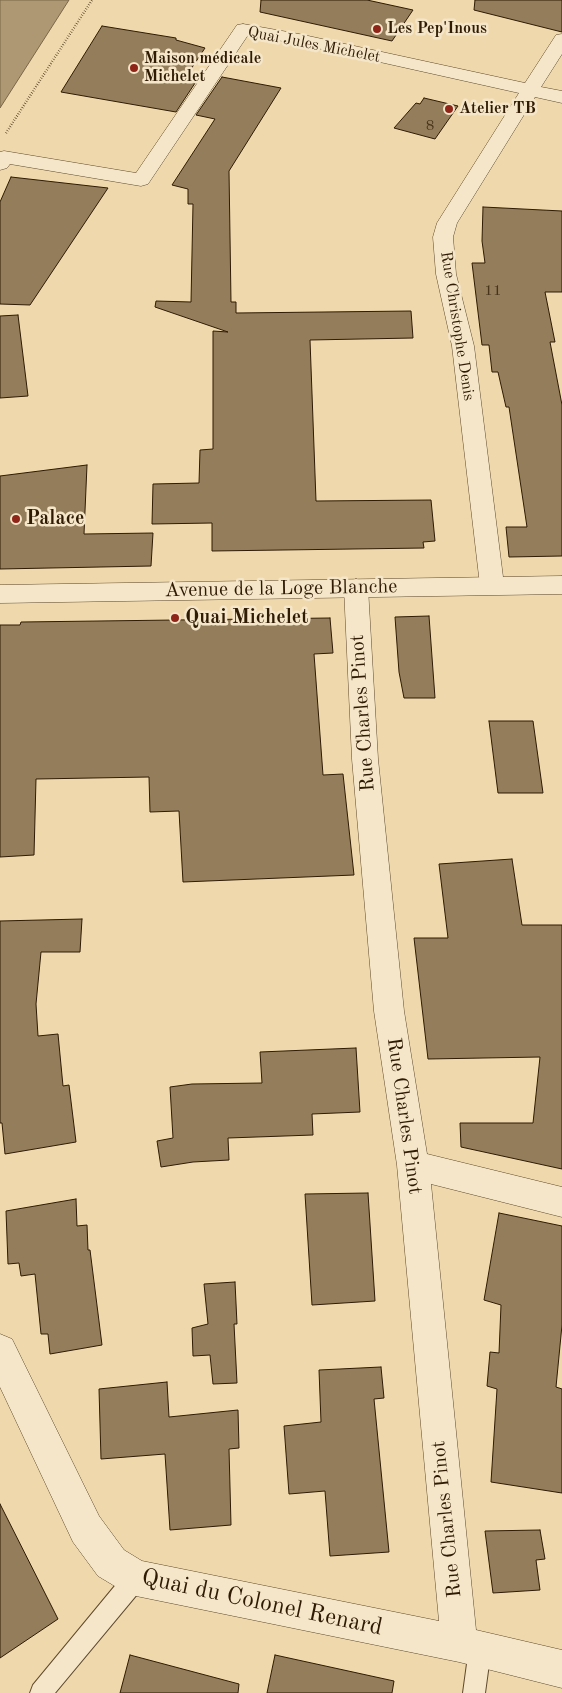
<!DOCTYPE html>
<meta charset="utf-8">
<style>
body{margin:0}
canvas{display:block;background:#efd8ac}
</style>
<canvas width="562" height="1693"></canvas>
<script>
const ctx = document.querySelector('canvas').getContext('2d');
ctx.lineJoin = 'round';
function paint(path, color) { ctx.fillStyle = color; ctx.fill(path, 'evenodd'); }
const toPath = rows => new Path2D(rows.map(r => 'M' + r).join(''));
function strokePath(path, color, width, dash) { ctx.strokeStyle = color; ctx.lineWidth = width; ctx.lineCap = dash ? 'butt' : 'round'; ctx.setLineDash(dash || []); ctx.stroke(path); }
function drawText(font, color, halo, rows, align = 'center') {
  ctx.font = font + ' "Old Standard TT",serif'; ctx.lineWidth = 5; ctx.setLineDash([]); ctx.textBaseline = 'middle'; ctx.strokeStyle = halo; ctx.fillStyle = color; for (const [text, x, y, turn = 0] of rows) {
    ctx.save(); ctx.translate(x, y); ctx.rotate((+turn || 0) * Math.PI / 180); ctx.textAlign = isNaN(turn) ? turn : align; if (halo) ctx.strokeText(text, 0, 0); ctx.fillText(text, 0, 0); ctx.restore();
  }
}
const water = toPath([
 [0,0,69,0,0,108,0,0]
]);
const building = toPath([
 [261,0,367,0,413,10,392,41,260,12,261,0],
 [475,0,562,0,562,32,474,10,475,0],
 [102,26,176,38,176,40,205,48,189,72,201,74,176,112,61,92,102,26],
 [222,77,281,88,229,171,231,302,236,302,236,313,411,311,413,338,310,340,316,501,431,500,435,541,423,542,424,548,212,551,212,523,152,524,153,484,199,483,200,450,213,449,213,331,228,332,155,307,156,301,191,302,193,204,188,204,188,189,172,185,215,119,196,115,222,77],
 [424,98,458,106,435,139,394,128,416,103,420,104,424,98],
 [11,177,108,188,30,305,0,304,0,202,11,177],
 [483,207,562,211,562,292,545,292,555,342,550,342,562,405,562,556,509,557,506,527,527,527,509,407,506,407,498,372,492,372,489,345,482,345,472,263,485,263,482,241,483,207],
 [18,315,28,396,0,398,0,316,18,315],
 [87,465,84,534,153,533,151,566,0,569,0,476,87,465],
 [429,616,435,698,404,698,399,672,395,617,429,616],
 [330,618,333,653,314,654,323,775,343,774,354,875,183,882,179,811,150,812,149,777,36,779,34,855,0,857,0,625,20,625,21,622,330,618],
 [489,721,533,721,543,793,498,793,489,721],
 [512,859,522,925,562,925,562,1169,461,1147,460,1123,533,1123,540,1057,428,1059,414,938,448,938,439,864,512,859],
 [82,919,80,952,41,952,36,1004,38,1036,58,1034,63,1086,69,1085,76,1142,5,1154,2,1123,0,1123,0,921,82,919],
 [356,1048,360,1112,312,1114,313,1135,228,1138,229,1160,193,1162,161,1167,157,1141,173,1138,170,1087,192,1084,262,1083,260,1052,356,1048],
 [368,1193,375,1301,312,1305,305,1194,368,1193],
 [76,1199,77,1226,87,1225,88,1250,90,1250,102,1345,50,1354,48,1334,41,1334,35,1274,21,1276,19,1263,8,1264,6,1211,76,1199],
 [499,1213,562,1226,562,1325,556,1387,562,1389,562,1493,491,1482,497,1389,487,1386,490,1352,499,1353,501,1305,484,1300,499,1213],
 [235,1282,237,1324,234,1324,237,1383,213,1384,210,1355,193,1356,192,1328,208,1324,204,1284,235,1282],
 [381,1367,384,1398,374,1399,389,1552,330,1556,325,1491,289,1494,284,1426,321,1422,319,1370,381,1367],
 [167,1382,169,1417,238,1410,239,1448,229,1449,231,1525,170,1530,165,1454,101,1459,99,1389,167,1382],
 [0,1504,58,1619,0,1658,0,1504],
 [540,1530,545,1559,536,1560,540,1590,493,1593,485,1531,540,1530],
 [130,1655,239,1684,238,1693,120,1693,130,1655],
 [275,1655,394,1681,392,1693,267,1693,275,1655]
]);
const path = toPath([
 [6,133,92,0]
]);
const service = toPath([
 [136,1567,144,1570,147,1578,144,1586,55,1693,30,1693,33,1685,128,1570,136,1567],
 [480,1638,488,1641,491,1649,485,1693,463,1693,469,1649,472,1641,480,1638]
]);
const minor = toPath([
 [243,24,299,34,525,83,556,35,562,34,562,54,541,87,562,91,562,103,535,97,457,223,453,237,456,274,474,346,504,585,501,591,492,594,483,591,480,585,452,346,436,274,433,237,437,223,519,93,299,44,248,35,148,184,141,186,10,164,7,168,0,170,0,152,4,151,136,173,237,25,243,24],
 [356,579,365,582,368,588,378,759,404,1011,427,1154,562,1187,562,1217,431,1184,476,1630,562,1650,562,1688,459,1662,136,1596,123,1591,98,1576,73,1542,0,1387,0,1334,12,1339,99,1516,124,1550,142,1561,439,1621,397,1165,374,1011,352,759,344,588,347,582,356,579]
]);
const tertiary = toPath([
 [562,576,562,594,0,603,0,585,562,576]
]);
const markers = [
 [377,29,5,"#8f2418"],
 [134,68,5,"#8f2418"],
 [449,109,5,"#8f2418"],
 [16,519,5,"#8f2418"],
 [175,618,5,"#8f2418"]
];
const farNumbernames = [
 ["8",430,126],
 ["11",493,291]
];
const farPoinames = [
 ["Les Pep'Inous",387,29],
 ["Maison médicale",144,59],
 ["Michelet",144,77],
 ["Atelier TB",459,109]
];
const farStreetnames = [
 ["Quai Jules Michelet",314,45,11],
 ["Rue Christophe Denis",457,326,81]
];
const poiNames = [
 ["Palace",26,519],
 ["Quai Michelet",185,618]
];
const streetNames = [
 ["Avenue de la Loge Blanche",281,589,-1],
 ["Rue Charles Pinot",363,713,-94],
 ["Rue Charles Pinot",404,1116,82],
 ["Rue Charles Pinot",447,1519,-96]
];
const nearStreetnames = [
 ["Quai du Colonel Renard",262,1603,12]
];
paint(water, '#ae9873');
strokePath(water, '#7b6647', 1);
paint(building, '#937d5b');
strokePath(building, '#2f1b04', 1);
strokePath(service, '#5f4a2e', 2);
strokePath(minor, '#5f4a2e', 1);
strokePath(tertiary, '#5f4a2e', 1);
strokePath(path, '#2f1b04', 2.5, [0.5, 2]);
paint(service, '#f5e6c9');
paint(minor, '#f5e6c9');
paint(tertiary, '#f5e6c9');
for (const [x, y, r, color] of markers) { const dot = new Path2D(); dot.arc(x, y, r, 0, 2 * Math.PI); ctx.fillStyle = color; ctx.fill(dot); strokePath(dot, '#f5e6c9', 2); }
drawText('15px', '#48341a', null, farNumbernames);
drawText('bold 16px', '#2f1b04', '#f5e6c9', farPoinames, 'left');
drawText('16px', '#2f1b04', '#f5e6c9', farStreetnames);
drawText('bold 20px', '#2f1b04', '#f5e6c9', poiNames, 'left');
drawText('20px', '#2f1b04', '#f5e6c9', streetNames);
drawText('24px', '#2f1b04', '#f5e6c9', nearStreetnames);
</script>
